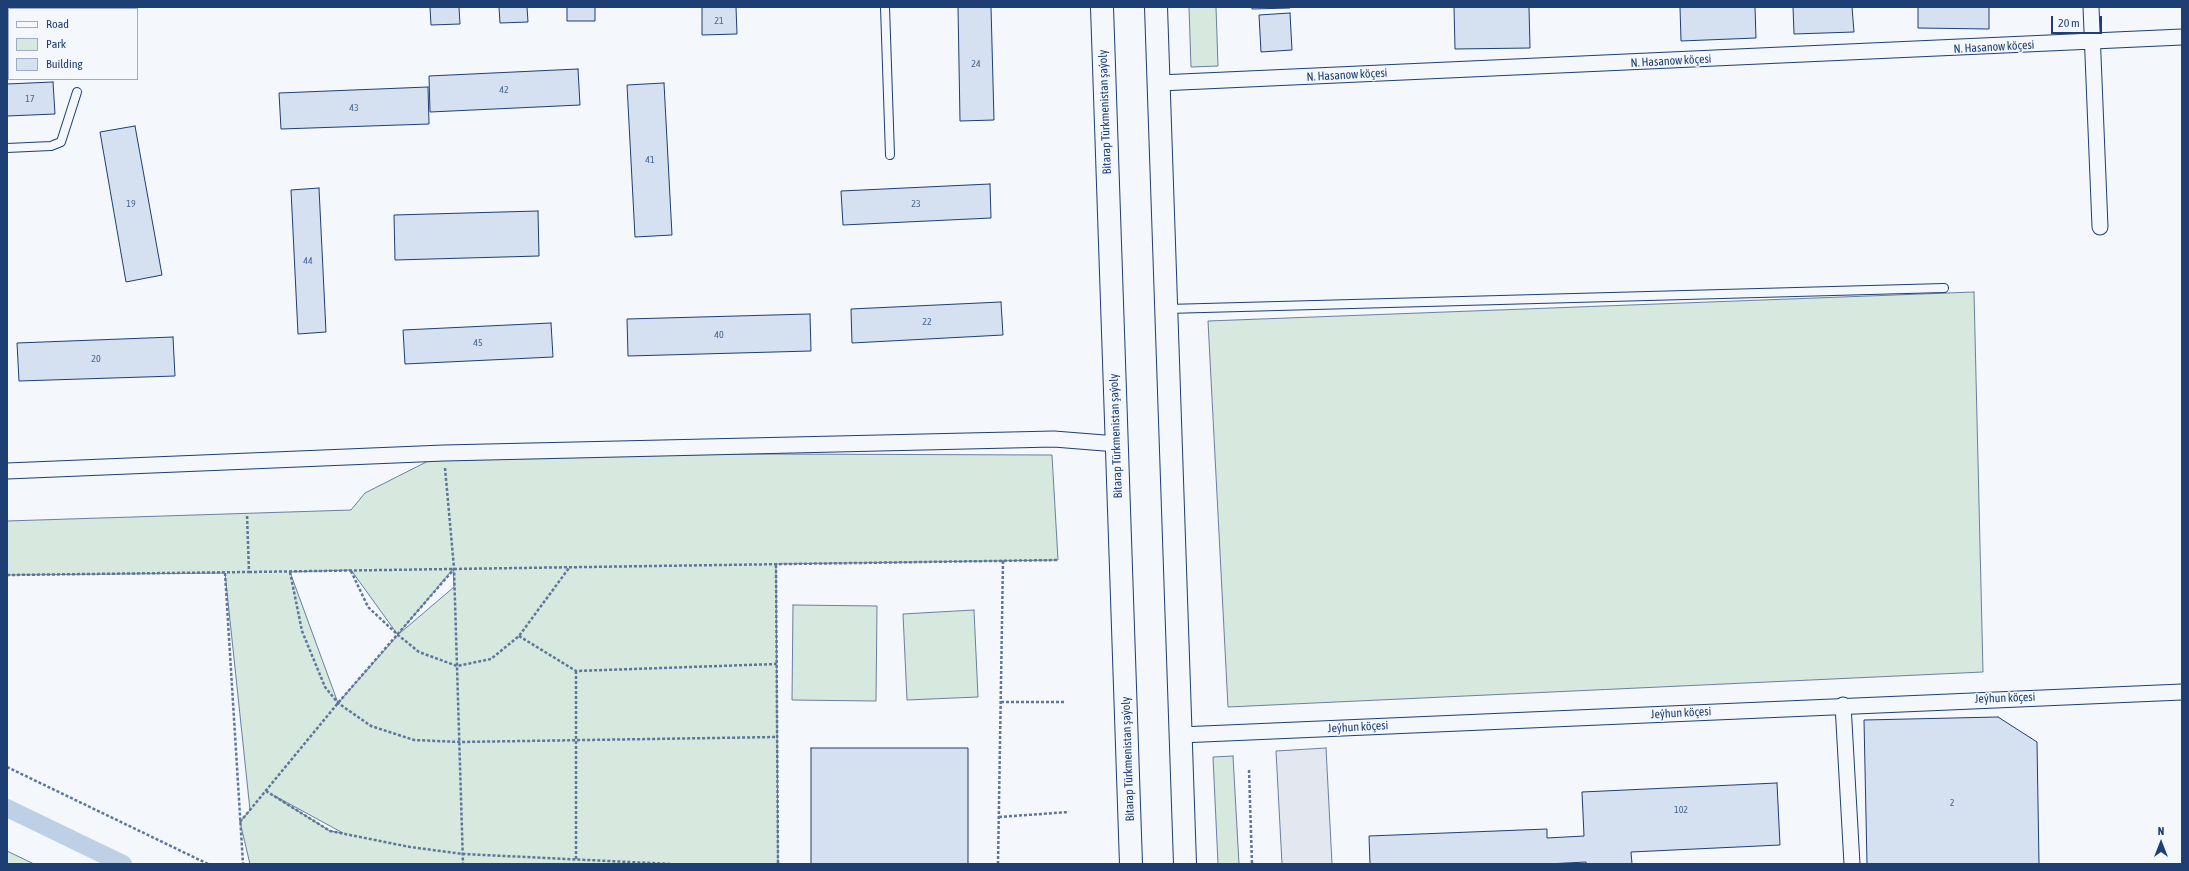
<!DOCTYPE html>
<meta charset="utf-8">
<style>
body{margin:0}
#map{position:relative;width:2189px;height:871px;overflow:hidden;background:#f4f7fb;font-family:"Asap Condensed",sans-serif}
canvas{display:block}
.frame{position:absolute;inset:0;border:8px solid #1d3f73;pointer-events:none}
.legend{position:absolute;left:8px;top:8px;width:130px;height:72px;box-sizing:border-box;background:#f4f7fb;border:1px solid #9eadc5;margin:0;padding:5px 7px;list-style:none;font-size:12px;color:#1d3f73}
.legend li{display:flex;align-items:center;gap:8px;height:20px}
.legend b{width:20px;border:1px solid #9eadc5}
.north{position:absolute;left:2141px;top:823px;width:40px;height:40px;-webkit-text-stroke:3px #f4f7fb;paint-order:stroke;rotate:0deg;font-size:11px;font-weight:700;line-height:16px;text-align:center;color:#1d3f73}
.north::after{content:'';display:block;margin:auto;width:14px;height:18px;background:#1d3f73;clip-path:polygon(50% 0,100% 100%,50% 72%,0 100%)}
.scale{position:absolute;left:2051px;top:16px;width:51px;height:18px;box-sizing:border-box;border:2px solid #1d3f73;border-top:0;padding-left:5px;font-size:12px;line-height:14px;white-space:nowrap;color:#1d3f73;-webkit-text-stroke:3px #f4f7fb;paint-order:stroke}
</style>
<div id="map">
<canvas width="2189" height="871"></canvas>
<div class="frame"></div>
<ul class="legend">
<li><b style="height:5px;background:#f4f7fb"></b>Road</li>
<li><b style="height:11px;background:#d7e8df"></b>Park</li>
<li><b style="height:11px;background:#d5e0f0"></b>Building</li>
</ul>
<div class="north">N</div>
<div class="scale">20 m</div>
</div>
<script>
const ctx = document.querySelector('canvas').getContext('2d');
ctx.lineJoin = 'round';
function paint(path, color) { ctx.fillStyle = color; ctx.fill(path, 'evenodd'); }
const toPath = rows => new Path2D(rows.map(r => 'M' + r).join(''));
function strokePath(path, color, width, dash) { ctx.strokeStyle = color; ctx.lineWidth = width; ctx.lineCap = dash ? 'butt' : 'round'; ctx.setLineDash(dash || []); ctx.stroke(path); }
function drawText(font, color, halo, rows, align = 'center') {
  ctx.font = font + ' "Asap Condensed",sans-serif'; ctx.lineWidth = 3; ctx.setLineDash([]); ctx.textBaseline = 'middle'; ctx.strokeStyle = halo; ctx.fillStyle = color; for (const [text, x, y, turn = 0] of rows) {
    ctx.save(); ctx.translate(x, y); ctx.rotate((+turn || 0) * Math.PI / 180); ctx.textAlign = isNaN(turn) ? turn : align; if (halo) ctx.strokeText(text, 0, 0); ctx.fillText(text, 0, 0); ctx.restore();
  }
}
const green = toPath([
 [1189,7,1216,7,1218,66,1191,67,1189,7],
 [1974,292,1983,672,1228,707,1208,321,1974,292],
 [444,453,1052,455,1058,560,776,564,778,864,250,864,240,822,250,810,225,573,7,575,7,521,351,510,365,493,444,453],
 [453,569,454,587,400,633,400,632,453,569],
 [351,570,398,635,338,703,290,572,351,570],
 [274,796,275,796,343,833,330,831,274,796],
 [793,605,877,606,876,701,792,700,793,605],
 [974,610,978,697,907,700,903,614,974,610],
 [1233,756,1239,864,1218,864,1213,757,1233,756],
 [7,851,34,864,7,864,7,851]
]);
const parking = toPath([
 [1326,748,1332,864,1282,864,1276,751,1326,748]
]);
const canal = toPath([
 [7,808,123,864]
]);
const building = toPath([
 [430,7,459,7,460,24,431,25,430,7],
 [499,7,527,7,528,22,500,23,499,7],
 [567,7,595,7,595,21,567,21,567,7],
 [702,7,736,7,737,34,702,35,702,7],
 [958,7,991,7,994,120,960,121,958,7],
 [1252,7,1290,7,1290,8,1252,9,1252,7],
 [1454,7,1529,7,1530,48,1455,49,1454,7],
 [1680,7,1755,7,1756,38,1681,41,1680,7],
 [1793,7,1852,7,1854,32,1794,34,1793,7],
 [1918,7,1989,7,1989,29,1918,28,1918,7],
 [1290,13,1292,50,1261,52,1259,15,1290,13],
 [578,69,580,105,430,112,429,76,578,69],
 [53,82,55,114,7,116,7,84,53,82],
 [664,83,672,235,635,237,627,85,664,83],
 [428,87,429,124,281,129,279,93,428,87],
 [135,126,162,275,126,282,100,132,135,126],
 [990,184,991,218,843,225,841,191,990,184],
 [319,188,326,332,298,334,291,190,319,188],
 [538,211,539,256,395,260,394,215,538,211],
 [1001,302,1003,335,852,343,851,309,1001,302],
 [810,314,811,351,628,356,627,319,810,314],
 [551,323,553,357,405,364,403,330,551,323],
 [173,337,175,376,19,381,17,343,173,337],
 [1998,717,2037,742,2039,864,1867,864,1864,720,1998,717],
 [811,748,968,748,968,864,811,864,811,748],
 [1777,783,1780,845,1631,852,1632,864,1586,864,1586,862,1547,864,1370,864,1369,836,1547,829,1547,838,1584,836,1582,792,1777,783]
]);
const path = toPath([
 [445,468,454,568,463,864],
 [776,565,778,864],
 [351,571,368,607,398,635,419,652,457,666,491,659,519,636,569,568],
 [249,572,1058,560],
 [290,572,302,631,325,687,338,703,371,726,414,740,460,742,777,737],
 [225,573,243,864],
 [7,575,249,572,247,514],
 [519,636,576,671,776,664],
 [1001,702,1064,702],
 [7,767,208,864],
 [1249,770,1252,864],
 [266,791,330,831,410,847,463,854,671,864],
 [999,817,1069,812],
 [240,822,338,703,454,569],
 [576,859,576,671],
 [998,864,1003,561]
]);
const lane = toPath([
 [39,7,40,9],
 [885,7,890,155],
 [7,148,51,146,61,142,77,92],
 [1167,309,1944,288]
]);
const street = toPath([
 [2091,7,2100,227],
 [1159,83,2182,37],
 [7,471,444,453,1054,439,1117,444],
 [1843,705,1852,864],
 [1180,735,2182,692]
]);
const secondary = toPath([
 [1102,7,1131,864],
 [1156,7,1185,864]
]);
const numberNames = [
 ["21",719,21],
 ["24",976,64],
 ["42",504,90],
 ["17",30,99],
 ["43",354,108],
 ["41",650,160],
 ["19",131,204],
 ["23",916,204],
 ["44",308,261],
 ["22",927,322],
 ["40",719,335],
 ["45",478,343],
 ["20",96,359],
 ["2",1952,803],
 ["102",1681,810]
];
const streetNames = [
 ["N. Hasanow köçesi",1994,47,-3],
 ["N. Hasanow köçesi",1671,61,-3],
 ["N. Hasanow köçesi",1347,75,-3],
 ["Bitarap Türkmenistan şaýoly",1105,112,-92],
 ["Bitarap Türkmenistan şaýoly",1116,436,-92],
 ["Jeýhun köçesi",2005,698,-2],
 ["Jeýhun köçesi",1681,713,-3],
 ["Jeýhun köçesi",1358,727,-3],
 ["Bitarap Türkmenistan şaýoly",1128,759,-92]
];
paint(green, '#d7e8df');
strokePath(green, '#687fa3', 1);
paint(parking, '#e3e8f0');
strokePath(parking, '#687fa3', 1);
strokePath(canal, '#bed0e5', 18);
paint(building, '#d5e0f0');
strokePath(building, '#1d3f73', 1);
strokePath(lane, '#1d3f73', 10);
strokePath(street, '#1d3f73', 17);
strokePath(secondary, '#1d3f73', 24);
strokePath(path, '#5e769c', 2.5, [3, 2]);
strokePath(lane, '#f4f7fb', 8);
strokePath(street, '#f4f7fb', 15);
strokePath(secondary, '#f4f7fb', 22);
drawText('10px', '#4b6792', null, numberNames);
drawText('12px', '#1d3f73', '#f4f7fb', streetNames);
</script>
